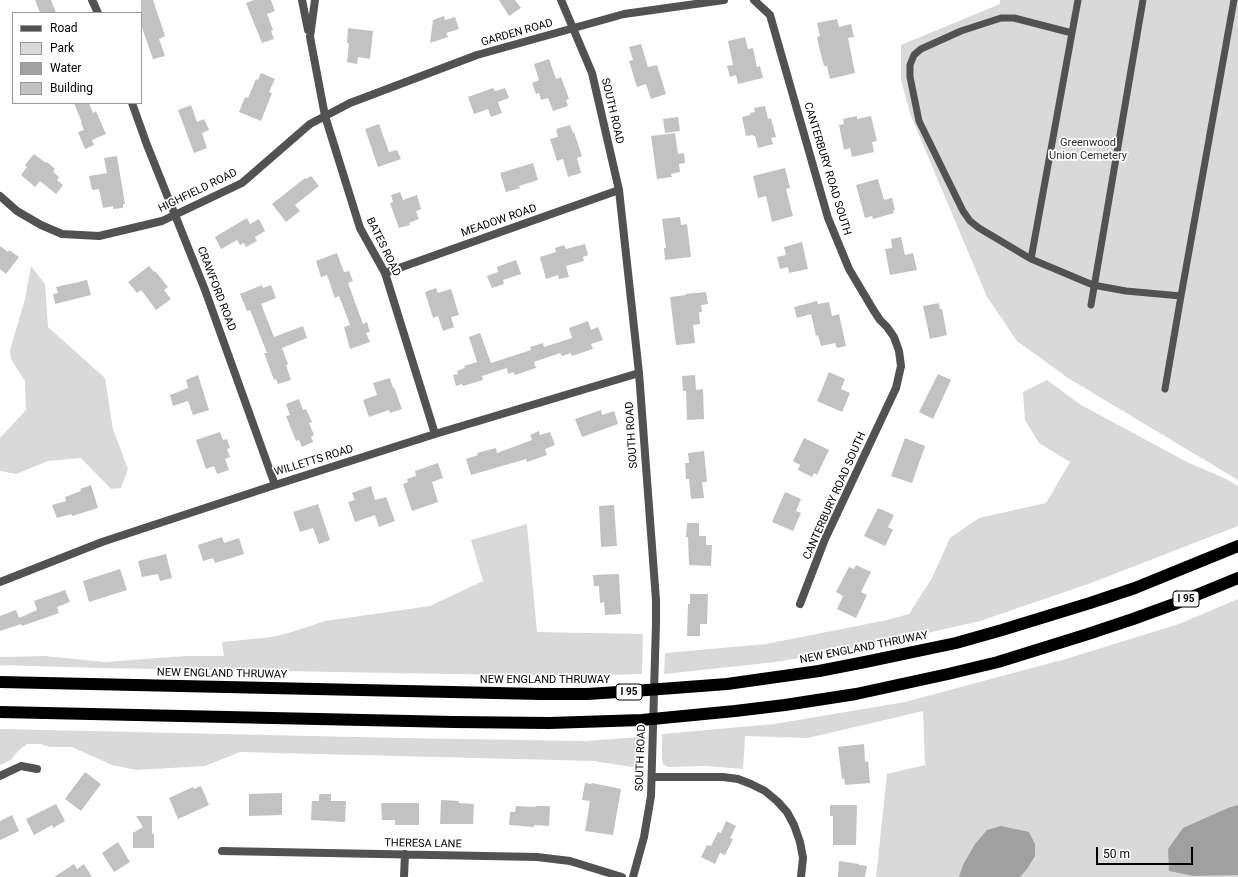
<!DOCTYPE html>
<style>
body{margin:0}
#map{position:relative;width:1238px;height:877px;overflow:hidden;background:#fff;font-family:Roboto,sans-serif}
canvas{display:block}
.legend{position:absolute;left:12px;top:12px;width:130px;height:92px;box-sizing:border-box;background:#fff;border:1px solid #999;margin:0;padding:5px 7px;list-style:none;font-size:12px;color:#000}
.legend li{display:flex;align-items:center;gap:8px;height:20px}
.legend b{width:20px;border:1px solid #999}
.scale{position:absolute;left:1096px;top:847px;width:97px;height:18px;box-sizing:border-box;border:2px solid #000;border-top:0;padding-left:5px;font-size:12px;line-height:14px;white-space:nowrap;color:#000;-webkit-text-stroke:3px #fff;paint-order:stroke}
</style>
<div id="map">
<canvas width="1238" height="877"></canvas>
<ul class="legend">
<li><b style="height:5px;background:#525252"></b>Road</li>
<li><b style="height:11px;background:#d9d9d9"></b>Park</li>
<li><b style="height:11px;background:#a0a0a0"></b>Water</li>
<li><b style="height:11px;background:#c2c2c2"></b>Building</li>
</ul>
<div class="scale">50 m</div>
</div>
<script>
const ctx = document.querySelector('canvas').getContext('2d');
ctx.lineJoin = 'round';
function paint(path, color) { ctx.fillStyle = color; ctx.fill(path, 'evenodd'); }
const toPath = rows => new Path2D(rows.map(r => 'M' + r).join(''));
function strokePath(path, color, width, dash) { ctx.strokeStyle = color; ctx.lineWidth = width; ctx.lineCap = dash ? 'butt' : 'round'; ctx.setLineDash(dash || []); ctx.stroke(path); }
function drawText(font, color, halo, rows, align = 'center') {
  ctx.font = font + ' Roboto,sans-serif'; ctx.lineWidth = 3.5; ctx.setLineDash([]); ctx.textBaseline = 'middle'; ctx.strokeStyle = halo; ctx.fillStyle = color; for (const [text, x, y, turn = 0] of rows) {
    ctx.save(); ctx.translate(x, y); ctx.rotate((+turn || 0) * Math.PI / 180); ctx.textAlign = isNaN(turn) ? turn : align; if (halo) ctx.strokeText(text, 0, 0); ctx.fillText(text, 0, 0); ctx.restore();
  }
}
const green = toPath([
 [1000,0,1238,0,1238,480,1068,378,1017,341,987,297,911,116,901,80,901,45,1000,4],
 [31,266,45,284,48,327,105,378,113,429,128,469,121,488,111,489,81,458,48,461,16,474,0,471,0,438,26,410,25,381,11,359,10,350,25,299],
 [1047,380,1081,405,1187,462,1224,478,1238,486,1238,526,1091,583,980,621,888,642,776,662,664,674,665,653,766,644,887,620,909,614,932,578,950,538,979,518,1046,503,1070,462,1039,443,1025,420,1023,392],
 [527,524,537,632,643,634,642,674,571,676,101,668,0,665,0,657,45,656,105,662,185,656,224,656,222,642,272,637,292,632,325,621,430,606,483,581,471,540],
 [1238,599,1238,877,876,877,887,774,925,765,923,711,808,738,745,736,743,769,705,766,668,767,663,764,662,759,662,734,774,724,905,702,1069,658,1179,624],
 [0,729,401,738,585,741,640,737,639,768,593,761,240,752,205,766,136,770,112,765,72,747,49,747,41,744,27,744,18,751,11,760,0,765]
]);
const water = toPath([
 [1238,805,1238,875,1194,876,1169,871,1168,849,1183,828,1228,808],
 [1001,826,1029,832,1035,844,1035,856,1027,869,1020,877,959,877,963,865,975,844,987,830]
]);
const building = toPath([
 [35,0,51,0,56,13,40,13],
 [141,0,153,0,165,36,159,39,165,56,153,59,141,25],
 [254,0,271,0,275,11,267,14,273,30,271,31,274,39,262,43,246,3],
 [499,0,515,0,521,8,509,16],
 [444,16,445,20,455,17,459,29,446,33,448,37,430,43,433,20],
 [837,19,839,27,851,24,854,37,848,38,855,73,830,79,827,66,824,66,819,47,817,37,820,36,817,23],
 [348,28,373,31,370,59,358,57,357,64,347,62,349,43,347,43],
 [745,37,748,49,753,48,757,67,760,66,763,78,738,84,736,75,730,77,727,66,733,65,728,41],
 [641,44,648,67,657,65,666,94,651,99,646,84,637,87,629,61,633,60,629,47],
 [549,59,556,79,561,77,569,99,566,100,568,106,553,111,548,98,541,100,539,93,536,94,532,83,539,80,534,64],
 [261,73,275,79,269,92,272,93,261,121,239,112,245,97,248,98,256,79,258,80],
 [493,88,495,91,505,88,509,98,498,102,502,113,491,117,488,109,474,114,468,97],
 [74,103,89,103,93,113,96,111,106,134,92,140,94,145,85,149,78,132,84,130,81,123,82,123],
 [191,105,197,122,204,119,209,130,202,133,207,148,194,153,178,110],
 [765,106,768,119,771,118,776,137,771,138,773,144,758,148,755,136,753,136,753,135,746,136,742,117,750,115,750,113,755,112,754,108],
 [857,116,857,119,871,116,877,141,872,142,874,152,852,157,850,148,844,150,839,125,844,124,843,119],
 [678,117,680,131,665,133,663,119],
 [379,124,389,152,397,150,401,159,378,167,365,129],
 [570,125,573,133,574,132,582,156,577,158,581,173,568,177,563,159,557,161,550,139,558,137,556,129],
 [675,133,678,154,684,153,685,163,679,164,680,172,671,174,672,177,657,179,651,136],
 [34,154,46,163,47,162,55,169,53,172,59,177,57,180,63,185,56,194,40,181,35,187,21,175,27,167,25,165],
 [117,156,125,204,123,204,123,208,113,209,113,206,103,208,99,189,92,190,89,176,107,173,104,158],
 [533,163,538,180,519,186,520,188,506,192,500,173],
 [785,168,790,188,786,189,793,216,772,222,766,196,758,198,753,176],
 [311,176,319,186,295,205,300,211,286,222,272,204,305,178,306,179],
 [878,179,884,200,892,198,895,210,893,210,894,213,873,219,872,216,865,218,856,185],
 [400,192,403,200,417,195,421,209,416,211,419,219,409,223,410,225,399,228,390,203,393,202,391,195],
 [680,217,681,225,687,224,691,257,665,260,664,248,666,248,662,219],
 [247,218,250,224,259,219,265,231,255,237,257,241,246,247,244,243,240,245,237,240,221,249,215,237],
 [901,237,905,255,913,253,917,270,890,275,885,249,892,248,891,239],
 [802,242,808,269,789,273,788,267,780,269,777,257,786,255,784,247],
 [585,244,588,255,583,257,584,261,566,266,569,277,559,279,558,275,546,279,540,257,556,252,555,248,564,245,566,249],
 [0,246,8,252,9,250,19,257,6,274,0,269],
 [337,253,344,272,349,271,353,281,348,283,363,324,367,322,370,332,366,333,370,342,350,349,344,327,350,325,339,296,335,298,327,275,321,277,316,261],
 [516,260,521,274,503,280,504,284,492,288,487,276,498,272,497,267],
 [149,266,154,272,155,271,168,287,164,290,171,299,156,310,141,290,137,293,128,282],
 [87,280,91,295,55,304,53,294,58,293,56,287],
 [262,285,263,288,271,285,276,298,261,304,274,337,303,326,307,338,282,348,288,364,286,365,291,380,278,384,276,379,274,380,264,353,267,353,256,325,250,310,247,311,240,294],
 [436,288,438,293,451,289,459,315,451,317,454,327,443,331,438,316,433,318,425,292],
 [706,292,708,304,701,305,702,312,699,312,700,324,693,325,695,343,676,345,670,297,686,295,686,294],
 [817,301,818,304,829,302,832,316,839,314,846,346,837,348,835,343,821,346,818,335,816,336,811,314,797,318,794,307],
 [939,303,940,309,942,309,947,335,930,339,923,306],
 [588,321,591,330,598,327,603,340,591,344,593,349,572,356,571,353,562,356,560,353,534,362,536,368,515,375,513,372,508,374,507,368,482,376,483,380,463,386,462,384,456,386,453,375,458,374,457,371,465,368,464,366,477,362,469,337,480,333,491,363,531,350,530,347,543,343,544,347,572,338,569,328],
 [829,372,845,379,841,389,850,393,842,412,817,401],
 [938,374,951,380,933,419,919,412],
 [198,375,209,410,193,415,188,401,173,406,170,395,188,388,186,380],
 [695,375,696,390,703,389,704,419,687,420,686,391,683,391,682,376],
 [390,378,393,388,394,387,402,409,390,413,389,410,369,417,363,400,377,395,373,383],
 [299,399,303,410,306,409,312,422,309,423,314,435,311,437,313,442,302,447,299,440,296,441,286,416,290,415,286,404],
 [601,410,602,415,614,411,618,424,582,437,575,419],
 [539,431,540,435,550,432,555,445,545,449,547,455,527,462,526,459,471,475,466,459,478,455,477,453,496,448,497,453,532,440,530,435],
 [220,432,223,440,227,439,230,448,227,449,230,457,225,459,229,470,217,474,214,466,206,469,196,440],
 [804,438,829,450,817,475,814,473,812,477,798,470,800,465,793,461],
 [905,438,925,446,912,483,891,476],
 [704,451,707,482,702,482,704,498,691,499,689,479,686,479,685,463,689,463,688,453],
 [438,463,443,478,432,482,438,502,412,511,403,484,408,482,407,479,416,476,415,471],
 [91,485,98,508,72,516,71,514,57,518,52,505,66,501,65,497,81,491,80,489],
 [371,486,375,500,386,497,395,521,379,527,375,515,355,522,348,502,355,500,352,493],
 [785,492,801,499,796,511,801,513,793,531,772,522],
 [318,504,330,540,319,544,313,528,300,532,293,512],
 [614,505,617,546,601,547,599,506],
 [878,508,894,515,888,527,893,530,885,546,864,536],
 [687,523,699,523,699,536,706,536,706,545,712,545,711,566,689,565,688,537,686,537],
 [222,537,224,543,239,538,244,554,215,563,213,558,203,561,198,545],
 [166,554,172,578,160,581,158,574,142,577,138,561],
 [856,565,871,572,861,592,867,595,856,618,837,609,843,596,836,592,849,567,854,569],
 [120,569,127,590,89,602,83,581],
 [619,574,621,614,605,615,604,602,600,603,599,586,594,586,593,575],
 [65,590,70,602,57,607,59,613,22,626,20,622,21,624,0,631,0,616,16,610,19,618,37,610,34,601],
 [690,594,708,594,707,624,700,624,700,636,687,636,688,604,690,604],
 [864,744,865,762,868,761,870,783,845,785,844,778,842,779,838,747],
 [85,772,101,784,81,811,65,799],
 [585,783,591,784,592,783,621,789,613,835,585,831,590,801,582,800],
 [201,786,209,805,178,819,169,798,193,787,194,789],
 [282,793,282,815,249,816,249,794],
 [319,794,331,794,331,801,346,801,345,822,311,820,312,801,319,801],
 [441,800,459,801,459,803,474,804,473,824,440,824],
 [381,803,419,803,419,825,395,825,395,820,382,820],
 [56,804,65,821,53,828,52,825,34,835,26,819],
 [830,805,857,805,856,845,833,845,833,816,830,816],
 [516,806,535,807,535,806,550,806,549,826,534,825,534,827,509,825,510,812,515,812],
 [12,815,19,831,0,840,0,821],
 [136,816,152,816,152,834,154,834,154,848,133,848,133,833,143,827],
 [726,821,736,826,730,838,733,839,725,855,720,853,715,864,701,857,707,845,711,846,718,832,721,833],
 [118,842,130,862,114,872,102,853],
 [839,861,859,864,859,865,867,866,865,877,838,877],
 [74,864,77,869,84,864,92,877,54,877]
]);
const lane = toPath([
 [1072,33,1014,18,1001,18,961,31,921,49,914,55,910,65,910,77,919,121,963,211,970,221,979,228,1031,259,1072,33,1078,0],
 [1031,259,1093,285,1126,291,1181,296,1234,0],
 [1091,305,1143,0],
 [1165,389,1181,296]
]);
const street = toPath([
 [92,0,98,13],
 [302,0,308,30],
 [315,0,310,37,325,116,360,228,385,273,435,434],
 [561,0,592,73,619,190,639,373,656,600,656,623,651,796,644,837,633,877],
 [754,0,770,15,828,218,849,269,874,311,880,320,887,327,894,337,899,351,901,366,896,388,825,539,800,604],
 [132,103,147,145,205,290,275,485],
 [0,196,17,211,41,225,62,234,99,236,162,221,242,183,310,124,350,103,477,55,624,14,724,0],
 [385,273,619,190],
 [0,582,102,542,275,485,435,434,639,373],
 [0,776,21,766,37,769],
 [652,777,723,777,738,779,751,784,765,791,777,801,787,812,794,825,800,842,803,858,801,877],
 [222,851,537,857,570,861,622,877],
 [404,877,405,854]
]);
const highway = toPath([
 [0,682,541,694,587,694,634,691,727,684,819,671,865,662,956,643,1002,630,1090,603,1135,588,1238,546],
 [0,712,454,722,549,723,642,720,735,711,785,705,856,694,948,674,998,662,1088,634,1133,619,1177,603,1238,578]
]);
const shields = [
 [1186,599,26],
 [629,692,26]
];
const shieldNames = [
 ["I 95",1186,599],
 ["I 95",629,692]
];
const streetNames = [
 ["GARDEN ROAD",517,33,-16],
 ["SOUTH ROAD",612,111,77],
 ["CANTERBURY ROAD SOUTH",827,169,73],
 ["HIGHFIELD ROAD",198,191,-26],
 ["MEADOW ROAD",499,221,-19],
 ["BATES ROAD",383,247,64],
 ["CRAWFORD ROAD",216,289,69],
 ["SOUTH ROAD",632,435,-94],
 ["WILLETTS ROAD",314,461,-17],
 ["CANTERBURY ROAD SOUTH",835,496,-66],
 ["NEW ENGLAND THRUWAY",864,648,-11],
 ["NEW ENGLAND THRUWAY",222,674,1],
 ["NEW ENGLAND THRUWAY",545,680],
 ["SOUTH ROAD",641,758,-88],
 ["THERESA LANE",423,844,1]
];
const parkNames = [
 ["Greenwood",1088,143],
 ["Union Cemetery",1088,156]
];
paint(green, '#d9d9d9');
paint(water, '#a0a0a0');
paint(building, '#c2c2c2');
strokePath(lane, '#525252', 7);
strokePath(street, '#525252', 8);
strokePath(highway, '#000', 12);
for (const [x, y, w] of shields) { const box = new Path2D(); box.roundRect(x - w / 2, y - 8, w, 16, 3); ctx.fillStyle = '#fff'; ctx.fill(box); strokePath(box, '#000', 1); }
drawText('bold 10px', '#000', null, shieldNames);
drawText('11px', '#000', '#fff', streetNames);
drawText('11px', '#303030', '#fff', parkNames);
</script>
